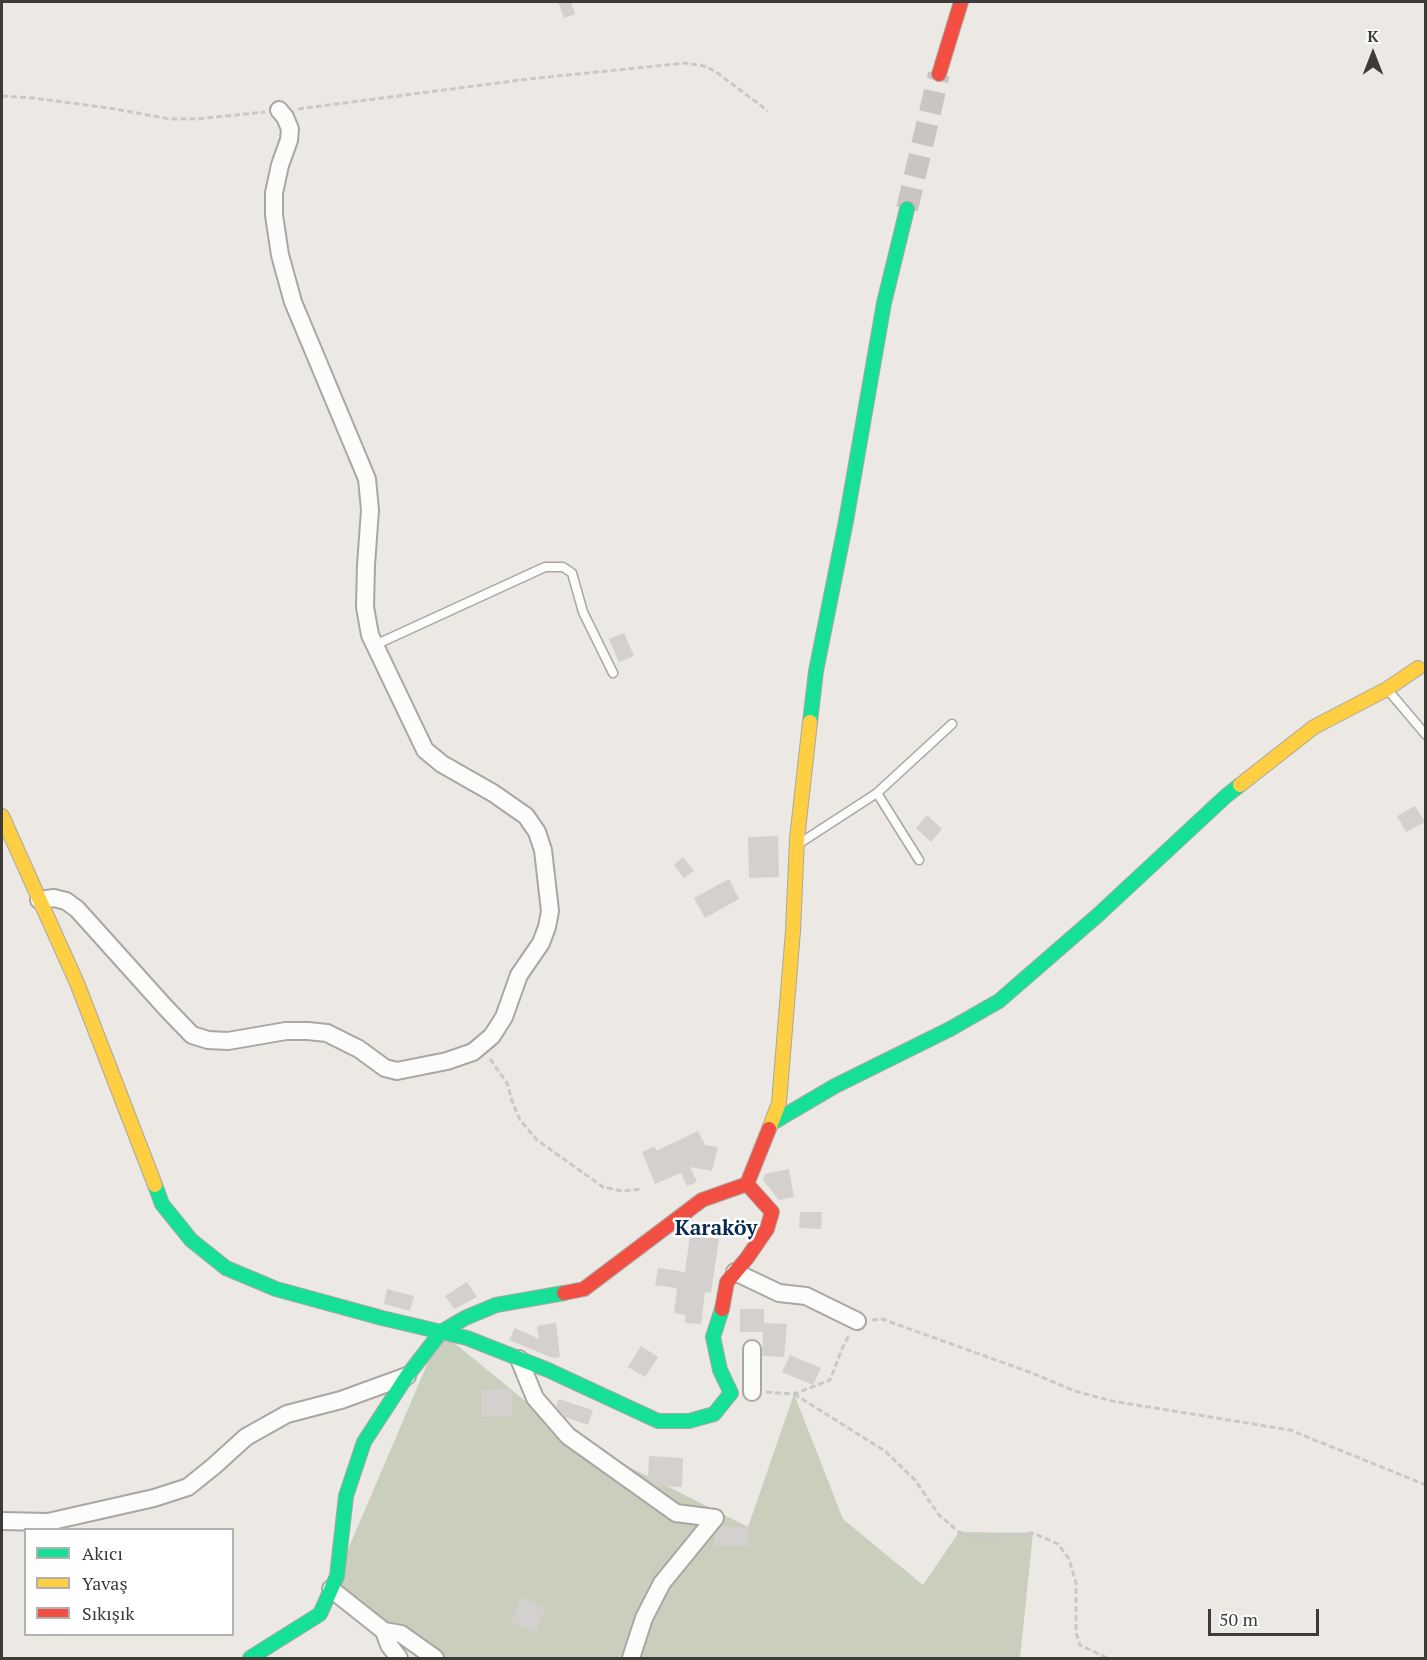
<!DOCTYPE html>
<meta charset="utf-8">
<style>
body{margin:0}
#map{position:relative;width:1427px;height:1660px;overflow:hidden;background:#ece9e4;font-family:"PT Serif",serif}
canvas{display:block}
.frame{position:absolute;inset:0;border:3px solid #3d3b38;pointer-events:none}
.legend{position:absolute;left:24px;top:1528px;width:210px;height:108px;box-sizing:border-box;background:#fff;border:2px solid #b1b1af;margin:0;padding:8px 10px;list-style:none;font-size:18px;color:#3d3b38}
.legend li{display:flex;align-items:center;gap:12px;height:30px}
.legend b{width:30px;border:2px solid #b1b1af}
.north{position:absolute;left:1343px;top:24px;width:60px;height:60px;-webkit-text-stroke:4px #fff;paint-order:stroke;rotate:0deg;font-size:16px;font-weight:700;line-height:24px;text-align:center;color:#3d3b38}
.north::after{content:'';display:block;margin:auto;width:21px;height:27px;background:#3d3b38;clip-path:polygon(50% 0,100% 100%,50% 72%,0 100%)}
.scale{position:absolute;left:1208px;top:1609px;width:111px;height:27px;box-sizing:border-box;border:3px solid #3d3b38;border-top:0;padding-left:8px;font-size:18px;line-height:21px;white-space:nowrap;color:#3d3b38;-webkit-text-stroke:4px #fff;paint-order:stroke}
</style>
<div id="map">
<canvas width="1427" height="1660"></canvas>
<div class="frame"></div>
<ul class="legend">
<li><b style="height:8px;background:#16e098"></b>Akıcı</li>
<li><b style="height:8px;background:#ffcf43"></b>Yavaş</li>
<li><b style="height:8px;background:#f24e42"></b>Sıkışık</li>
</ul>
<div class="north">K</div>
<div class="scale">50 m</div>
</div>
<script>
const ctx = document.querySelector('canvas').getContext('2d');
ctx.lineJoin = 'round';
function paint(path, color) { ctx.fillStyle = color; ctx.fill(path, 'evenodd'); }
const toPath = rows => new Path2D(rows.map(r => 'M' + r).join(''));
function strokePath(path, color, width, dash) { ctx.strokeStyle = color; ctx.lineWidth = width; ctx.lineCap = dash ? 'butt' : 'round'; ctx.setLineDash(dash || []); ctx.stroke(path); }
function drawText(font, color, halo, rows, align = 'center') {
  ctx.font = font + ' "PT Serif",serif'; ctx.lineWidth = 5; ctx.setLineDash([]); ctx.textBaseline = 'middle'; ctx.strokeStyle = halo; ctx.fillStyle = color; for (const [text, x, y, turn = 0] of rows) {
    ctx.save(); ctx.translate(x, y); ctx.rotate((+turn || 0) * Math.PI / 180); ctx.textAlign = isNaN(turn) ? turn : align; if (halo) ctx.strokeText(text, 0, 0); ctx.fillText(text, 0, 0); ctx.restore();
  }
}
const forest = toPath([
 [441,1332,568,1436,748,1527,794,1394,843,1519,923,1585,959,1532,1033,1533,1020,1658,437,1658,331,1589]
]);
const building = toPath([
 [558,2,571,2,575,14,564,18],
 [624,633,634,656,619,662,609,639],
 [1415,806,1425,822,1406,832,1397,816],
 [927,815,942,829,931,842,916,828],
 [778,836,779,877,749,878,748,837],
 [683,857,694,871,684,878,674,865],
 [729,879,739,899,705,918,694,898],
 [698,1131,705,1145,718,1147,712,1171,690,1167,697,1182,687,1186,681,1173,655,1184,642,1152,655,1146,656,1151],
 [789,1169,794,1197,779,1200,763,1180,765,1174],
 [800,1212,822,1212,821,1229,799,1228],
 [690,1235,719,1239,711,1293,705,1292,701,1324,685,1323,686,1315,674,1313,677,1288,655,1285,658,1268,685,1272],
 [467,1282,477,1297,454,1309,445,1296],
 [387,1289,414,1296,410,1311,384,1304],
 [740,1309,764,1309,764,1323,787,1324,784,1357,762,1356,763,1332,740,1332],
 [556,1323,560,1357,553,1358,509,1340,515,1328,539,1339,537,1326],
 [641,1346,658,1357,645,1377,628,1367],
 [790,1355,821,1368,813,1385,782,1372],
 [512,1389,512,1416,481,1417,481,1390],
 [559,1399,593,1410,588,1425,565,1417,556,1406],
 [649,1456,683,1458,682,1487,656,1486,648,1480],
 [721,1527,748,1527,748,1546,714,1546,714,1536],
 [521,1597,546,1608,536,1632,511,1622]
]);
const secondaryTunnel = toPath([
 [907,209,939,74]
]);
const path = toPath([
 [2,96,33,98,109,108,170,119,196,119,265,112],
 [298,109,528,79,686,63,704,66,715,71,768,111],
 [490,1059,507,1083,512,1101,520,1120,537,1140,603,1187,622,1191,641,1189],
 [872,1320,882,1319,1032,1373,1075,1391,1112,1401,1290,1430,1426,1485],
 [766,1392,794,1394,830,1380,842,1349,849,1335],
 [794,1394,885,1451,915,1480,939,1515,959,1532,977,1538,1033,1533,1058,1544,1069,1559,1076,1583,1076,1633,1080,1645,1107,1658]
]);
const lane = toPath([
 [375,645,545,567,563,567,572,573,583,612,613,673],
 [1387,689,1426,735],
 [877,793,919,860],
 [800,843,877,793,952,724]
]);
const street = toPath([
 [39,900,54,898,66,901,77,909,166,1008,192,1035,208,1040,228,1041,286,1031,308,1031,327,1033,359,1049,385,1068,397,1071,447,1061,473,1052,492,1036,504,1017,519,975,541,943,547,927,550,911,543,850,537,832,526,816,493,793,442,764,425,750,370,635,365,607,366,565,370,510,367,479,293,302,280,255,274,215,274,193,280,165,289,140,290,129,285,117,279,110],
 [735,1272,779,1293,806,1296,857,1321],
 [519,1359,535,1398,568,1436,676,1513,715,1518],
 [752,1392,752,1349],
 [2,1521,48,1522,154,1498,188,1487,214,1466,246,1437,287,1414,341,1400,407,1376],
 [331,1589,384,1631,401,1634,435,1658],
 [384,1631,389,1645,399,1658],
 [631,1658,644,1618,662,1583,715,1518]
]);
const fast = toPath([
 [810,722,816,671,846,521,884,303,907,209],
 [772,1123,835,1086,950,1029,999,1001,1098,915,1226,796,1240,785],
 [155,1185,162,1204,191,1240,226,1268,276,1289,382,1318,467,1338,548,1370,658,1421,689,1421,714,1414,731,1393,720,1370,713,1337,722,1309],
 [250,1658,320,1614,337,1576,346,1496,364,1442,407,1376,441,1332,465,1318,496,1305,564,1293]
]);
const slow = toPath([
 [1240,785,1314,727,1387,689,1418,668],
 [2,816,77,983,155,1185],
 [769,1129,779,1103,793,931,797,839,810,722]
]);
const jam = toPath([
 [939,74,961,2],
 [564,1293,584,1289,702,1200,747,1184],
 [722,1309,727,1282,747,1258,767,1229,772,1212,747,1184,769,1129]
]);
const quarterNames = [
 ["Karaköy",716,1229]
];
paint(forest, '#c9cfbc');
paint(building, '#d3d0ce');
strokePath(secondaryTunnel, '#c9c6c2', 22, [22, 11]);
strokePath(lane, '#a9a7a4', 11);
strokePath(street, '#a9a7a4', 20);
strokePath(fast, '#a9a7a4', 16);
strokePath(slow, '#a9a7a4', 16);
strokePath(jam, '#a9a7a4', 16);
strokePath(path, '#cbc9c8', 3, [6, 3]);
strokePath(lane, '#fcfcfb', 8);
strokePath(street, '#fcfcfb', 16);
strokePath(fast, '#16e098', 14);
strokePath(slow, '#ffcf43', 14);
strokePath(jam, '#f24e42', 14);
drawText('bold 21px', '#05294f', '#fff', quarterNames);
</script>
